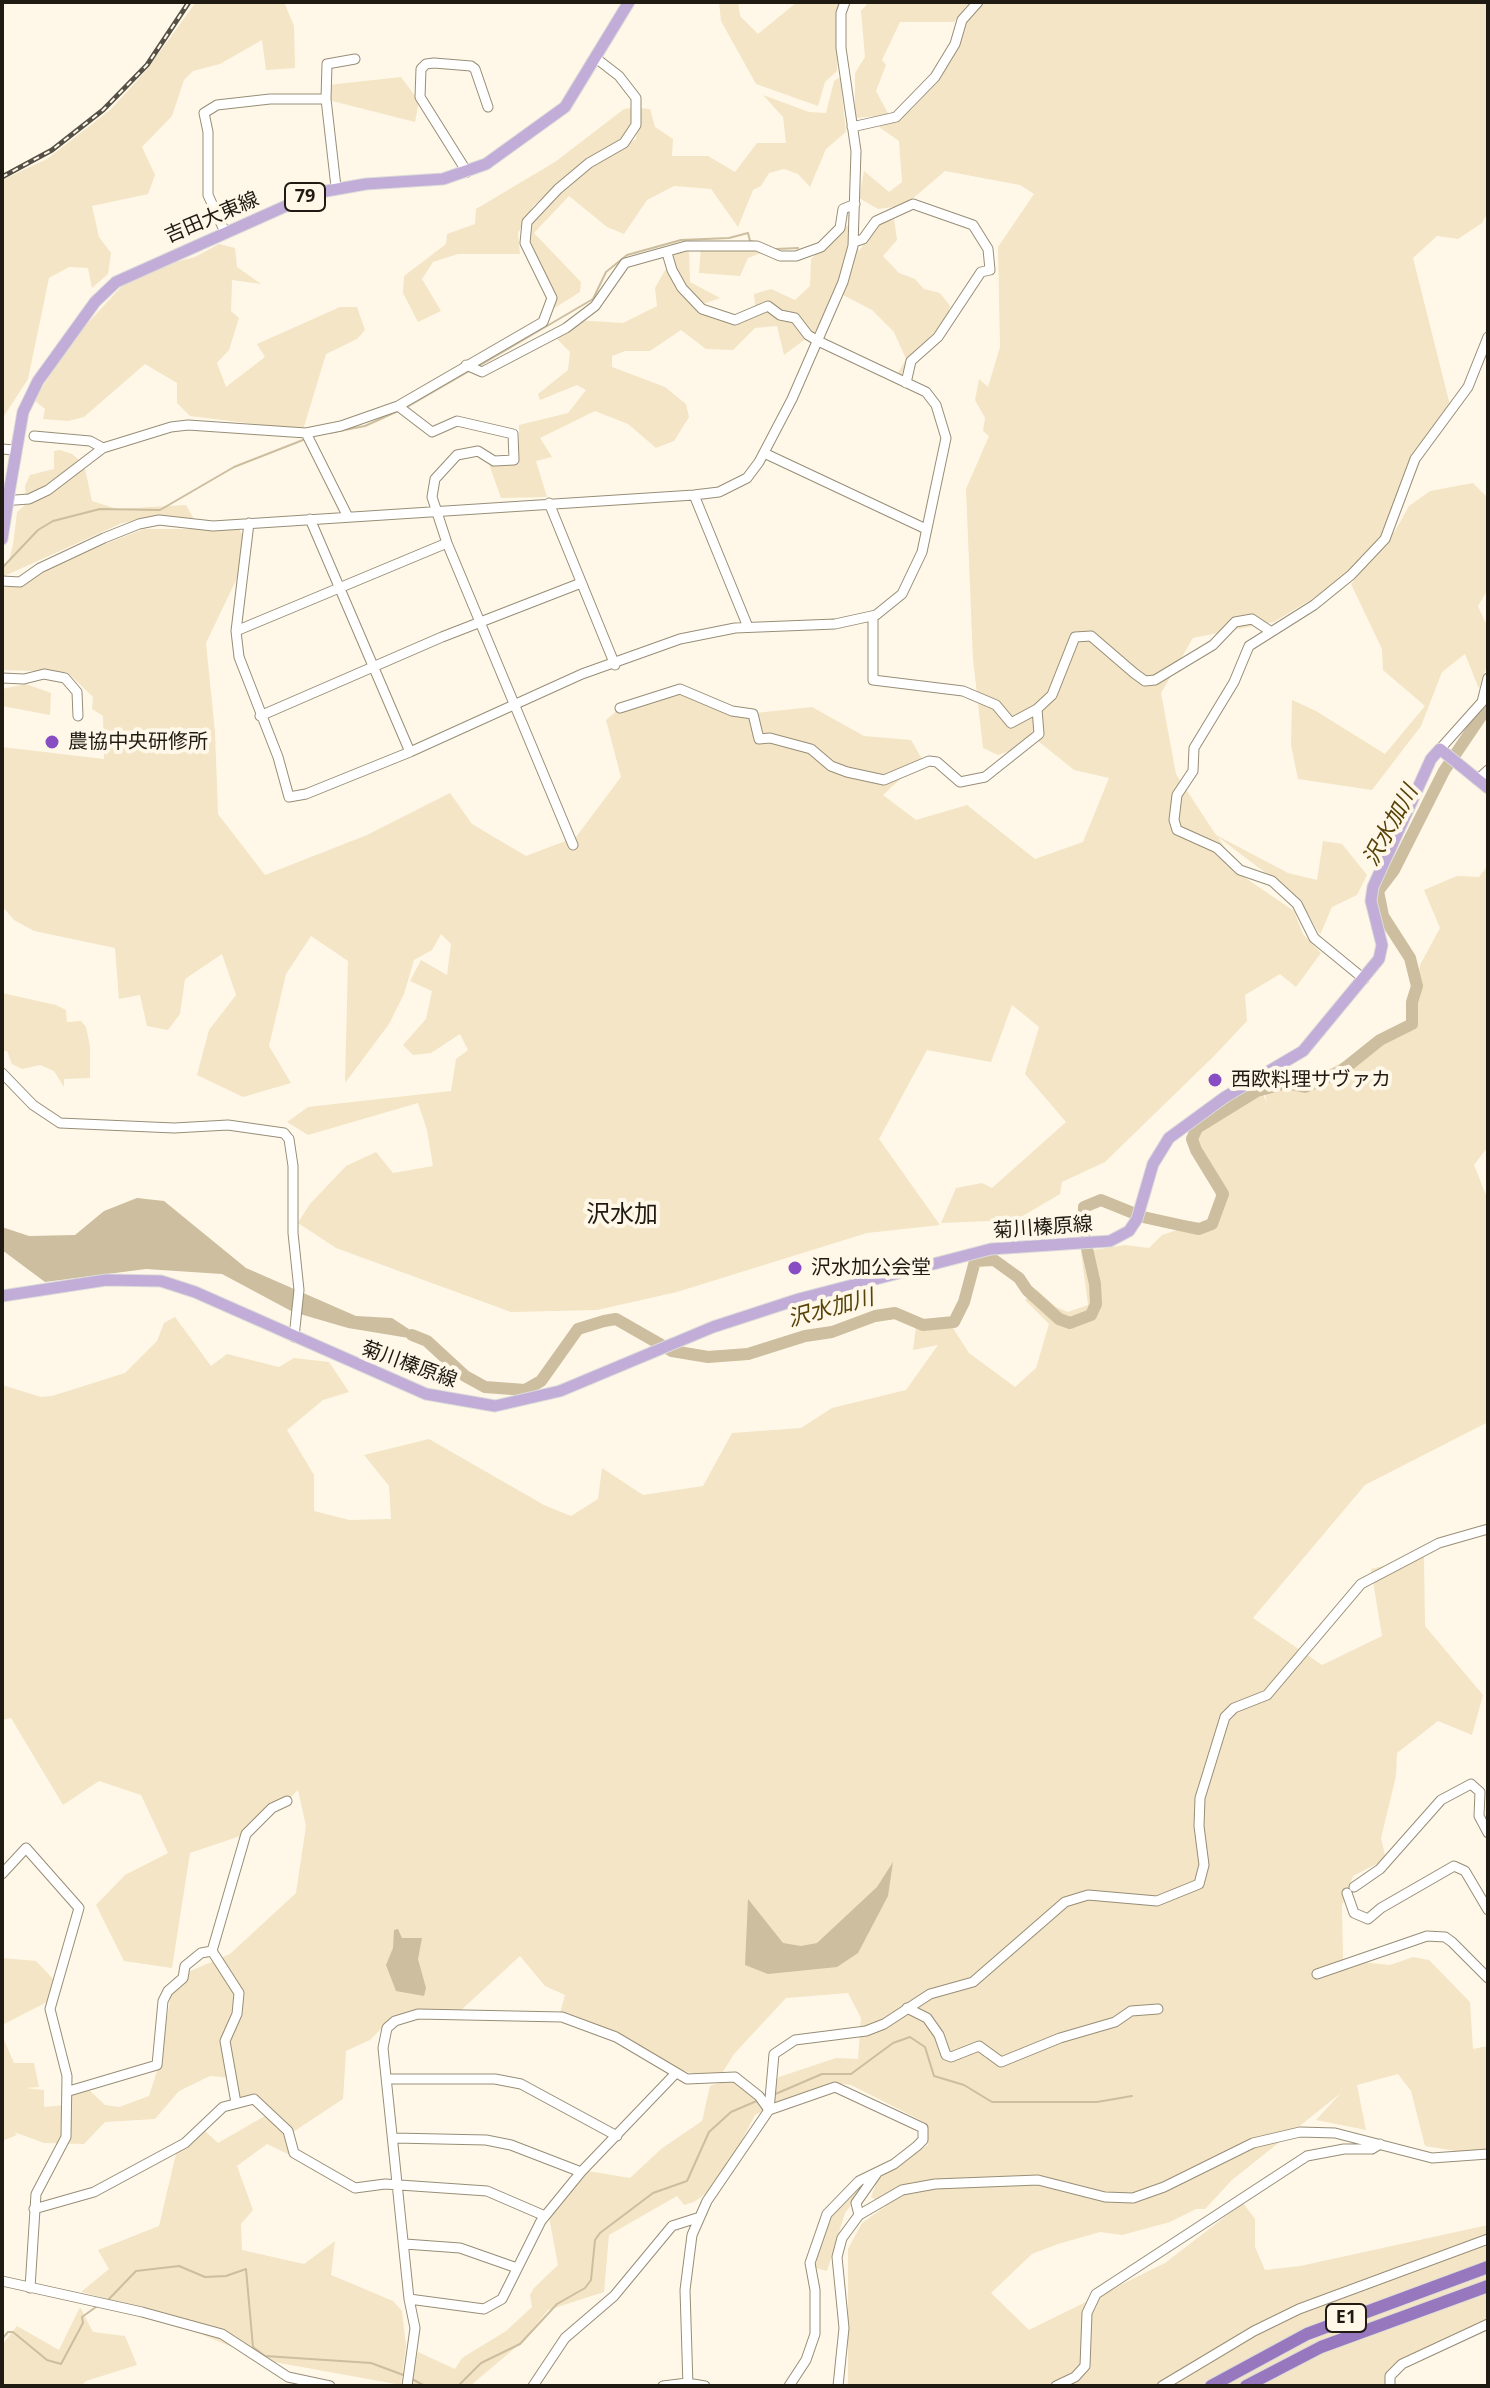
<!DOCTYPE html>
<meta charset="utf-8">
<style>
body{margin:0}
#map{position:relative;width:1490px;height:2388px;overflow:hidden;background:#fff8e9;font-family:"Noto Sans",sans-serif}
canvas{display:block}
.frame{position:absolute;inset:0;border:4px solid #1f1b12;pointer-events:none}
</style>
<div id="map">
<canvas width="1490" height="2388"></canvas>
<div class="frame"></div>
</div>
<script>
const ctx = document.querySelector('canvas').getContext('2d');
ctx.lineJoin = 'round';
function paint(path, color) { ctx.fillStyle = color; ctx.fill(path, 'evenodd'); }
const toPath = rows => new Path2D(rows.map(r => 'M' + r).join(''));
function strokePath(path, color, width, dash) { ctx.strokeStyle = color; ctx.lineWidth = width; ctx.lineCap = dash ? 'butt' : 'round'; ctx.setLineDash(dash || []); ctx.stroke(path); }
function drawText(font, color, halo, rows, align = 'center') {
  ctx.font = font + ' "Noto Sans","Noto Sans JP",sans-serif'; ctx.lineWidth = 8; ctx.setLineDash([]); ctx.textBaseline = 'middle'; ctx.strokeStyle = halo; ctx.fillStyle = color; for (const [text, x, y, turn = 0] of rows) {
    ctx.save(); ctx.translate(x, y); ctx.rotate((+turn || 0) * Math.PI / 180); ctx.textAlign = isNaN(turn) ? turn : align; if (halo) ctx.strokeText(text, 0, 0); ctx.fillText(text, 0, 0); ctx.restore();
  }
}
const green = toPath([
 [196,2,284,2,294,26,295,68,266,70,262,40,220,64,193,71,184,80,172,116,142,147,155,175,148,194,92,206,99,237,111,253,108,274,92,288,88,268,69,267,49,278,28,379,2,419,2,180,47,159,110,110,145,72],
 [719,2,738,2,740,16,758,34,797,2,841,2,838,11,837,71,825,82,818,106,756,84,721,21],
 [869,2,970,2,954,22,900,22,882,60,886,65,876,91,889,115,855,118,855,73,865,57,861,11],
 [983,2,1488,2,1488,212,1482,223,1458,239,1437,236,1413,258,1450,405,1407,468,1385,534,1335,585,1274,622,1193,638,1161,693,1176,774,1216,835,1288,873,1317,880,1323,841,1342,844,1367,875,1357,895,1332,907,1320,935,1306,910,1283,886,1218,837,1244,877,1294,911,1303,934,1321,953,1296,987,1280,974,1245,995,1247,1021,1213,1057,1105,1162,1062,1182,1060,1194,1016,1220,941,1223,956,1188,982,1183,992,1188,1066,1122,1025,1074,1039,1027,1012,1005,991,1062,927,1050,879,1139,940,1225,867,1233,677,1292,597,1310,511,1312,336,1248,298,1223,309,1205,346,1166,376,1152,393,1173,433,1166,427,1130,418,1103,308,1135,287,1122,308,1107,451,1091,456,1059,468,1050,460,1034,431,1053,413,1055,403,1045,426,1019,432,991,410,981,421,960,447,975,451,944,441,934,432,950,414,960,404,994,389,1024,345,1083,348,961,311,936,286,974,269,1046,291,1083,243,1097,197,1075,209,1030,236,995,222,954,185,979,180,1014,168,1030,147,1026,140,995,119,999,115,948,34,931,14,920,2,906,2,747,104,759,103,716,92,709,93,697,67,672,2,670,2,588,19,585,74,556,144,529,239,529,243,536,239,574,206,643,215,732,218,814,265,875,367,835,450,793,472,824,526,856,576,837,621,777,606,720,620,708,680,689,746,714,812,707,864,736,911,740,922,759,883,795,916,820,967,805,1035,859,1083,842,1109,778,1074,770,1038,741,998,755,983,748,973,659,966,489,989,436,983,431,985,418,975,400,979,379,988,387,1000,347,998,247,1034,194,1020,185,945,171,911,200,894,207,878,209,859,198,864,171,889,192,902,182,899,141,879,127,911,110,941,78,966,22],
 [401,77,419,101,415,122,328,100,328,85],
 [840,77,846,132,826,149,810,187,798,174,784,169,769,173,761,186,753,190,738,227,711,189,674,186,647,200,624,234,607,227,569,196,534,233,581,282,580,292,553,309,552,295,525,231,558,189,636,139,639,108,650,109,655,127,673,139,672,156,708,156,735,172,757,143,786,143,783,117,763,95,809,112,826,113,834,81],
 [632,108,634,124,621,139,567,176,533,206,518,233,520,254,458,254,433,262,422,279,441,311,418,322,403,293,404,276,446,244,447,234,475,224,476,209,555,162,624,109],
 [894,219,897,240,883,256,899,273,915,279,924,289,940,293,950,306,947,320,909,357,901,375,898,373,906,359,894,332,872,310,839,293,815,332,784,355,777,326,755,328,733,350,706,349,681,330,650,351,625,351,612,356,612,367,665,387,686,404,689,417,674,441,656,448,628,424,595,411,540,438,552,457,536,461,547,497,501,498,489,464,519,464,519,425,568,413,586,390,577,385,540,400,538,394,568,370,570,352,553,335,576,320,623,323,657,306,655,288,676,251,689,250,690,282,720,298,703,304,721,316,743,315,755,305,754,294,771,289,795,300,810,286,811,259,842,228,849,225,859,251,882,220],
 [219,244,235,248,237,267,261,284,232,280,231,311,239,318,229,350,217,363,226,387,265,357,257,344,340,307,357,307,365,330,357,339,326,354,303,430,190,416,177,403,177,383,145,364,84,417,68,421,43,419,45,409,34,400,73,339,122,286,156,267,195,257],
 [701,247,752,249,761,253,748,258,740,276,699,273],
 [60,450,72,454,84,464,92,501,117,509,186,505,194,519,158,517,122,523,2,577,2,566,8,564,13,545,17,512,26,504,25,486,30,475,54,469,54,451],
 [1473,483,1488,498,1488,589,1478,606,1488,628,1488,662,1479,689,1465,654,1442,672,1421,726,1372,790,1298,779,1291,745,1292,700,1316,711,1385,754,1425,706,1383,670,1382,649,1351,584,1395,531,1409,506,1430,491],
 [26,684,51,693,50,715,2,706,2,689],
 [1488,865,1488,1147,1474,1165,1488,1200,1488,1422,1365,1485,1253,1618,1322,1665,1382,1636,1371,1569,1424,1556,1425,1626,1483,1695,1472,1735,1438,1721,1397,1753,1396,1776,1381,1838,1386,1859,1353,1876,1342,1906,1343,1960,1390,1965,1413,1957,1429,1960,1470,2002,1473,2049,1488,2046,1488,2149,1462,2152,1425,2146,1411,2091,1398,2074,1368,2082,1357,2085,1366,2130,1316,2120,1341,2093,1232,2180,1205,2209,1196,2209,1170,2222,1122,2235,1100,2232,1058,2244,1032,2254,991,2293,1029,2330,1165,2263,1243,2203,1255,2219,1255,2247,1265,2270,1300,2266,1488,2225,1488,2322,1395,2367,1389,2386,848,2386,848,2249,862,2223,886,2206,871,2197,878,2179,928,2145,926,2123,851,2085,835,2083,810,2090,755,2115,732,2159,705,2194,694,2202,684,2205,677,2196,609,2235,604,2292,548,2310,522,2342,470,2386,411,2386,418,2352,455,2369,462,2358,506,2331,532,2307,530,2295,534,2288,558,2265,549,2217,588,2171,630,2178,661,2149,702,2121,710,2086,729,2080,745,2086,758,2102,779,2077,836,2058,858,2059,861,2018,848,1993,786,1998,734,2054,723,2072,707,2078,678,2069,560,2013,565,1995,545,1986,520,1956,460,2011,404,2013,390,2020,370,2040,346,2051,343,2099,284,2138,292,2156,267,2144,237,2166,253,2210,241,2224,242,2250,304,2264,335,2241,331,2275,393,2301,402,2311,406,2346,401,2385,263,2360,134,2306,81,2292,109,2269,98,2250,159,2226,176,2154,205,2131,218,2143,270,2113,258,2097,240,2098,233,2078,210,2076,179,2091,155,2119,105,2122,84,2144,44,2143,14,2132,17,2135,2,2141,2,2035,14,2063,34,2063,39,2087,25,2088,44,2090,44,2107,64,2105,65,2084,85,2086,105,2105,119,2107,149,2096,158,2068,174,1978,230,1954,296,1893,306,1826,298,1790,287,1801,271,1802,246,1834,190,1853,172,1968,124,1961,96,1905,125,1875,168,1853,141,1795,99,1781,63,1805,11,1718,2,1720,2,1385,41,1397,52,1396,125,1373,157,1341,164,1323,175,1317,211,1366,227,1354,279,1367,294,1358,329,1362,349,1392,323,1400,287,1430,314,1475,314,1511,349,1520,391,1519,389,1486,364,1455,429,1439,544,1505,571,1516,598,1499,602,1468,643,1495,703,1486,732,1433,801,1428,832,1408,906,1390,938,1345,913,1350,917,1319,947,1319,969,1353,1015,1387,1036,1368,1049,1324,1025,1300,1037,1290,1056,1307,1068,1312,1088,1305,1081,1252,1125,1245,1149,1248,1162,1235,1183,1228,1206,1228,1218,1201,1197,1148,1198,1133,1231,1104,1263,1094,1267,1103,1265,1094,1326,1071,1412,1024,1420,965,1440,928,1424,890,1457,876,1479,877],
 [2,993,56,1005,66,1010,67,1022,81,1021,86,1027,90,1046,90,1078,64,1079,64,1087,54,1071,40,1065,22,1069,12,1064,7,1051,2,1051],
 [2,1958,36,1961,54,1980,47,2002,2,2025],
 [870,2180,845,2213,827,2271,815,2268,821,2238,832,2214,853,2190],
 [80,2307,93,2332,125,2336,137,2365,86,2381,81,2386,2,2386,2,2345,17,2326,59,2350]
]);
const water = toPath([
 [137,1198,164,1201,246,1268,356,1316,392,1318,427,1341,348,1328,293,1312,222,1274,146,1269,45,1282,2,1250,2,1227,29,1236,75,1235,104,1211],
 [893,1862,888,1896,858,1953,837,1967,768,1974,745,1965,748,1899,783,1943,801,1946,817,1943,877,1887],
 [398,1929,402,1938,422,1938,418,1959,426,1988,424,1996,396,1991,386,1965,393,1948,394,1930]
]);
const stream = toPath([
 [776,249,798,248],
 [477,367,593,299,606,272,627,255,681,240,729,238,748,233,750,241,755,242],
 [407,407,471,370],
 [329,433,365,426,398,411],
 [2,568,38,530,53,521,100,509,160,510,234,467,303,440],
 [773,2095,822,2074,851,2074,893,2043,910,2037,925,2047,934,2076,964,2085,992,2102,1097,2102,1132,2096],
 [108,2300,136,2271,179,2266,205,2277,226,2276,246,2269,253,2347,265,2356,371,2363,406,2376],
 [2,2339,8,2332,13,2332,47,2360,61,2364,83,2323,82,2317,96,2307],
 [412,2379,425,2386],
 [458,2386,481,2363,520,2344,557,2304,585,2288,591,2280,595,2240,600,2233,653,2193,687,2181,709,2132,731,2112,759,2100]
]);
const river = toPath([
 [412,1335,427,1341,465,1376,485,1387,525,1390,541,1381,578,1329,604,1321,616,1319,672,1351,708,1357,748,1354,805,1336,832,1332,875,1316,895,1313,923,1325,954,1322,964,1302,975,1261,994,1260,1019,1278,1027,1290,1059,1319,1070,1323,1091,1315,1096,1304,1095,1284,1083,1231,1084,1207,1101,1200,1143,1217,1184,1226,1199,1229,1212,1224,1223,1194,1196,1150,1192,1139,1197,1128,1257,1091,1286,1083,1305,1087,1340,1072,1380,1040,1412,1024,1412,1002,1417,986,1410,958,1383,916,1378,891,1394,870,1444,771,1488,706]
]);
const minor = toPath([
 [852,127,896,117,935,77,955,44,962,20,978,2],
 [467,172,420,97,421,69,426,64,434,63,471,66,475,69,488,107],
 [336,187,326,99,327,64,355,59],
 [225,232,208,195,208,132,204,113,217,105,270,99,326,99],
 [854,242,863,239,876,221,913,204,973,225,988,249,990,270,981,272,938,337,911,361,906,383],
 [466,365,482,372,566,328,595,306,625,263,686,246,757,246,780,256,796,256,821,247,840,228,843,209,855,204],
 [398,406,432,432,457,421,513,434,514,460,494,461,478,451,457,455,435,479,432,497,447,543,573,845],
 [306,433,348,517],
 [34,436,90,441,103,448,171,427,188,425,306,433,341,426,398,406,543,322,552,298,525,243,527,222,558,189,589,163,624,143,636,125,636,98,619,76,597,59],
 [2,449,14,450],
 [764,453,926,529],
 [694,495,748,627],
 [2,501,29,499,48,490,103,448],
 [549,503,615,665],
 [310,519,410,752],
 [249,523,236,631,239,657,278,757,289,797,306,794,410,752,582,674,680,639,735,628,835,624,876,615,902,594,922,552,946,438,936,405,926,392,818,341,808,335,795,318,780,315,768,306,735,320,702,309,682,288,672,270,667,253],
 [2,581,20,582,40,568,104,538,139,524,159,520,213,526,694,495,719,492,747,478,759,462,792,399,843,282,853,246,856,151,841,48,841,13,845,2],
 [873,617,873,680,963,691,996,705,1011,723,1037,709,1052,695,1075,637,1091,636,1134,673,1145,681,1155,680,1213,645,1235,622,1252,619,1270,631],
 [236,631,447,543],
 [2,678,24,679,44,674,65,678,77,692,78,716],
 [620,708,680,689,732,711,753,714,759,739,770,738,811,749,831,766,847,772,884,780,929,761,937,762,960,782,985,777,1039,734,1037,709],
 [260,716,442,637,581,583],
 [1440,749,1482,702,1488,678],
 [1477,780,1488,770],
 [1364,979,1314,938,1297,904,1272,881,1240,870,1217,848,1177,830,1174,820,1177,795,1193,771,1194,748,1234,682,1249,646,1314,605,1351,575,1385,539,1415,459,1468,387,1488,337],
 [2,1073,33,1105,60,1123,174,1128,228,1125,284,1133,289,1139,293,1166,293,1233,299,1290,294,1337],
 [2,1874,26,1848,79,1908,50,2009,67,2076,66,2137,36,2194,30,2288],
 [1354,1887,1380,1869,1441,1800,1471,1784,1480,1792,1479,1816,1488,1833],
 [1347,1893,1354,1913,1368,1919,1381,1908,1454,1866,1465,1871,1488,1910],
 [212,1951,246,1834,272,1808,287,1801],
 [212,1951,239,1993,237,2014,225,2041,236,2103],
 [1317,1974,1427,1936,1445,1937,1452,1942,1488,1978],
 [907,2008,927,2018,939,2035,946,2055,951,2057,979,2046,1001,2062,1060,2038,1115,2022,1131,2011,1158,2009],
 [388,2079,495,2079,521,2084,617,2136],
 [69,2091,157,2065,163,2001,168,1991,183,1978,185,1966,201,1953,212,1951],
 [394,2138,486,2140,511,2145,581,2172],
 [34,2209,94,2192,185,2143,223,2107,254,2099,288,2131,294,2153,355,2188,385,2184,487,2191,545,2216],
 [859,2215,856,2203,877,2173],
 [405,2244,460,2248,517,2268],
 [2,2281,142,2312,222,2334,288,2377,330,2386],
 [409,2299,484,2309,502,2299,541,2221,581,2172,675,2074],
 [407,2386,415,2328,409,2299,383,2048,387,2028,395,2021,418,2014,562,2017,616,2037,687,2079,735,2077,759,2096,769,2110,835,2087,923,2128,923,2140,917,2146,894,2164,859,2181,827,2214,810,2263,815,2290,815,2334,806,2360,789,2386],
 [533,2386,565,2338,614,2296,672,2226,697,2218],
 [663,2386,687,2383,705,2386],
 [688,2386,685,2290,692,2235,707,2201,769,2110,774,2054,795,2040,866,2031,884,2024,930,1994,973,1982,1065,1902,1088,1895,1157,1901,1199,1884,1204,1865,1199,1826,1200,1798,1225,1717,1234,1708,1267,1695,1361,1584,1439,1543,1488,1529],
 [838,2386,844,2328,837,2257,842,2238,859,2215,902,2190,935,2184,1038,2180,1105,2197,1133,2198,1164,2187,1253,2143,1300,2132,1335,2133,1432,2158,1488,2154],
 [1056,2386,1075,2377,1085,2366,1087,2313,1096,2294,1307,2156,1344,2149,1372,2149,1380,2144],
 [1162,2386,1254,2331,1299,2309,1488,2239],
 [1390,2386,1390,2376,1402,2364,1488,2324]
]);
const major = toPath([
 [9,493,23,412,38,381,95,302,116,282,315,193,366,184,443,179,486,164,565,107,629,2],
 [2,539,7,507],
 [2,1296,106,1280,161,1281,195,1292,426,1394,495,1406,560,1391,713,1327,799,1299,991,1249,1110,1241,1129,1231,1137,1219,1153,1164,1169,1138,1225,1097,1303,1051,1379,959,1382,945,1371,901,1373,887,1431,759,1440,749,1488,788]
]);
const highway = toPath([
 [1211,2386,1307,2334,1488,2267],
 [1246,2386,1321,2347,1488,2286]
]);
const rail = toPath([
 [2,177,52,150,103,110,147,65,189,2]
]);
const majorBridge = toPath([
 [7,507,9,493]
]);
const markers = [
 [52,742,8,"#884dc3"],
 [1215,1080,8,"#884dc3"],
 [795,1268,8,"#884dc3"]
];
const shields = [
 [305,197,40],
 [1346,2318,40]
];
const shieldNames = [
 ["79",305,197],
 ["E1",1346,2318]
];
const streetNames = [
 ["吉田大東線",212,218,-23],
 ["菊川榛原線",1043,1228,-4],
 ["菊川榛原線",409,1365,20]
];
const poiNames = [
 ["農協中央研修所",68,742],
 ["西欧料理サヴァカ",1231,1080],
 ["沢水加公会堂",811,1268]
];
const waterNames = [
 ["沢水加川",1391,826,-61],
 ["沢水加川",831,1309,-15]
];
const quarterNames = [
 ["沢水加",622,1215]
];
paint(green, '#f3e5c5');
paint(water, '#ccbe9e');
strokePath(stream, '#ccbe9e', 2);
strokePath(river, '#ccbe9e', 12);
strokePath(minor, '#988e77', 11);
strokePath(major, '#dbdbd9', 13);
strokePath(highway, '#dbdbd9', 14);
strokePath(minor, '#fff', 9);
strokePath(major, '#c1add8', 11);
strokePath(highway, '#9777be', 12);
strokePath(rail, '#555045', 5);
strokePath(rail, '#fff8e9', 2, [6]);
strokePath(majorBridge, '#dbdbd9', 13, []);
strokePath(majorBridge, '#c1add8', 11);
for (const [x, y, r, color] of markers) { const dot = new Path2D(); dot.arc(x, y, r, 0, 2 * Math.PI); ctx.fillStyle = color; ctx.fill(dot); strokePath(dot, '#fff8e9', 3); }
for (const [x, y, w] of shields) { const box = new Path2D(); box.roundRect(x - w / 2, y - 14, w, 28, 6); ctx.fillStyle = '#fff8e9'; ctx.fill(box); strokePath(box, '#1f1b12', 2); }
drawText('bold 18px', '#1f1b12', null, shieldNames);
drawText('20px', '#1f1b12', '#fff8e9', streetNames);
drawText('20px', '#1f1b12', '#fff8e9', poiNames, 'left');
drawText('italic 22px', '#584308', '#fff8e9', waterNames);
drawText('24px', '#1f1b12', '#fff8e9', quarterNames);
</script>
